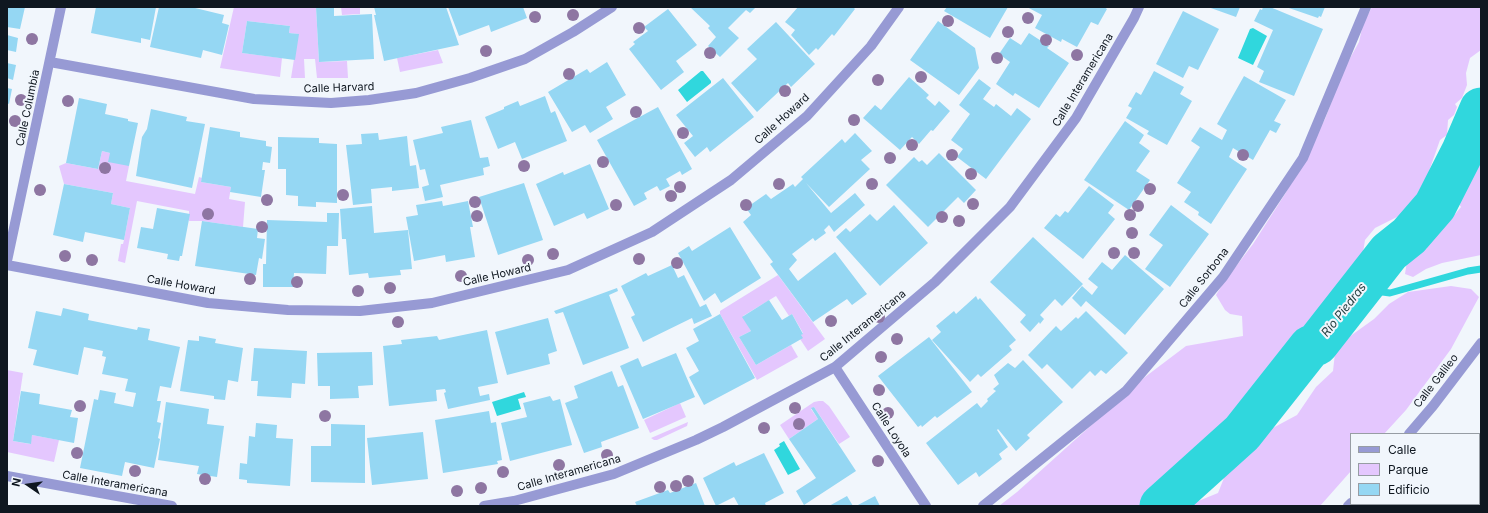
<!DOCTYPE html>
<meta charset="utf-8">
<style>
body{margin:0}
#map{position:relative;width:1488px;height:513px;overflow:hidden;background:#f1f6fc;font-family:Inter,sans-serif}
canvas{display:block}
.frame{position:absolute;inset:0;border:8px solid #0f1720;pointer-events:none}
.legend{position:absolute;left:1350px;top:433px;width:130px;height:72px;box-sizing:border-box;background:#f1f6fc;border:1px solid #979da4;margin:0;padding:5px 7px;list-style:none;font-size:12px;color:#0f1720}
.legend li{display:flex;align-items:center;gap:8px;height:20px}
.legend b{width:20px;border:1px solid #979da4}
.north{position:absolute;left:8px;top:465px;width:40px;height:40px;-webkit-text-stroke:3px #f1f6fc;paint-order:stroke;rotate:283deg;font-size:11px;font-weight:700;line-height:16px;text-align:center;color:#0f1720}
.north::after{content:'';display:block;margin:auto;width:14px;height:18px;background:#0f1720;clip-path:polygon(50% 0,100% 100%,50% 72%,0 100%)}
</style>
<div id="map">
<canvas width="1488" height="513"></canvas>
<div class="frame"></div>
<ul class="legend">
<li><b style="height:5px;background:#979ad4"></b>Calle</li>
<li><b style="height:11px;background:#e4c7fe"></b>Parque</li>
<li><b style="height:11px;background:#95d7f3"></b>Edificio</li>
</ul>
<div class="north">N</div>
</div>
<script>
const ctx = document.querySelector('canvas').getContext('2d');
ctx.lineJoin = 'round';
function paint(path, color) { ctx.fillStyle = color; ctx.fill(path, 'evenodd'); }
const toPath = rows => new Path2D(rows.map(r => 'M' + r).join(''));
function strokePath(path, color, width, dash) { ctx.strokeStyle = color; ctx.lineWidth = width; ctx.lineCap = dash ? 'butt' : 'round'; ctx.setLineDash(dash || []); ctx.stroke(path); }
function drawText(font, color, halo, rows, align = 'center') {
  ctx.font = font + ' Inter,sans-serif'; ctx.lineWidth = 4; ctx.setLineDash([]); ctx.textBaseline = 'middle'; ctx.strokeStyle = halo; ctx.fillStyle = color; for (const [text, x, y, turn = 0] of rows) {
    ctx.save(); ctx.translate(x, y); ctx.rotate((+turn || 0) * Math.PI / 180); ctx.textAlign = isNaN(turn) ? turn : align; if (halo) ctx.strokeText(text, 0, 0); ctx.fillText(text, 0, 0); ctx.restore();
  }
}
const green = toPath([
 [234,7,316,7,319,62,347,61,348,78,317,78,315,59,304,59,305,78,291,78,298,34,289,33,290,26,247,21,242,53,282,58,280,77,220,68],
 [341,7,360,7,360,14,342,15],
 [1372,7,1481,7,1481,50,1470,58,1466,73,1467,85,1462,98,1455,104,1457,107,1454,115,1448,120,1447,135,1440,140,1428,174,1415,201,1401,215,1375,228,1365,240,1360,272,1351,282,1342,302,1344,315,1342,325,1326,346,1305,366,1281,409,1268,421,1224,438,1210,453,1178,481,1164,490,1144,506,999,506,1017,492,1145,377,1186,346,1243,336,1242,316,1230,314,1225,310,1216,295,1224,282,1253,244,1285,194,1325,119,1343,71,1359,42,1363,24],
 [438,50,443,63,400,72,397,58],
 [1481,130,1481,255,1442,263,1426,269,1413,277,1405,274,1407,261,1414,255,1422,252,1427,248,1426,239,1433,228,1438,223,1447,224,1461,207,1458,202,1462,187,1469,181,1475,171,1470,167,1471,147,1477,134],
 [102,151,110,153,129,166,126,181,195,194,199,177,202,178,201,182,231,187,229,199,245,202,243,227,202,221,189,221,189,211,137,201,125,263,118,261,121,244,123,244,124,240,130,208,111,204,113,193,64,184,59,166,66,163,98,169],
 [778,275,825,339,808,351,800,339,801,335,803,333,792,314,789,316,776,296,743,316,751,331,739,337,756,365,791,345,798,357,757,380,720,314,720,311],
 [1451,286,1471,289,1479,297,1451,349,1406,410,1384,434,1351,434,1351,471,1320,506,1186,506,1218,493,1230,463,1240,450,1256,437,1297,415,1316,387,1333,371,1335,353,1342,342,1374,319,1389,304,1408,292],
 [7,370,23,373,13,441,30,444,32,435,59,440,54,462,7,452],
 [819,401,823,401,829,406,850,437,839,444,814,407,811,409,818,419,789,439,780,425,814,402],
 [680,403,686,417,650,433,644,420],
 [688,422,687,426,657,440,654,440,651,438]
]);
const water = toPath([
 [1253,28,1267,36,1253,65,1238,58,1250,29],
 [701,71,703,71,711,81,711,83,687,102,678,90],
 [524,392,526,397,518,399,521,409,497,416,492,402],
 [784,441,800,469,788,475,774,450,780,446,779,444]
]);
const stream = toPath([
 [1360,289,1390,293,1468,271,1481,269]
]);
const river = toPath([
 [1161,506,1242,433,1310,347,1317,344,1389,252,1409,236,1435,206,1463,151,1481,109]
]);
const building = toPath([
 [7,7,25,7,20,29,7,27],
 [96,7,156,7,150,40,141,38,141,43,91,33],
 [159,7,191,7,224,15,222,23,229,25,222,55,203,50,201,58,150,47],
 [316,7,334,7,334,16,372,14,374,59,319,62],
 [374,7,446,7,459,45,384,61,374,15,376,15],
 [448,7,523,7,527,18,491,32,489,25,459,36],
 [690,7,756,7,750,13,746,10,728,28,739,38,720,57,708,46,716,37,708,28,710,26],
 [798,7,853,7,855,9,834,36,832,34,818,50,816,48,809,55,791,35,795,30,785,22],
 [947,7,1008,7,990,38,944,11],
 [1027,7,1104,7,1107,9,1098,25,1091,22,1077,47,1062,39,1061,42,1035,28,1042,15],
 [1208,7,1240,7,1236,17],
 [1263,7,1270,7,1323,29,1294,96,1259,82,1264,71,1257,67,1273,30,1254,21,1260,9,1262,10],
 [1286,7,1325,7,1321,17,1319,16,1318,18],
 [668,9,697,45,676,61,684,72,661,90,629,49,635,44,633,42,648,31,644,27],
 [1183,11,1219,29,1198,70,1189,66,1183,78,1156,64],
 [247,21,290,26,289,33,299,34,295,60,242,53],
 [938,21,975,48,979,68,959,95,910,60],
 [776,22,815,64,791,87,788,83,757,112,731,83,757,59,747,49],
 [1029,33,1049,46,1047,48,1069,63,1039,108,1015,93,1013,96,996,84,1010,62,999,54,1010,38,1021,45],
 [7,35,18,38,16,52,7,50],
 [607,62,626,95,606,107,613,119,590,133,585,125,572,132,548,92,587,69,590,73],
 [7,63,16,65,13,80,7,78],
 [1154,71,1184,87,1180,94,1192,101,1167,145,1147,134,1149,131,1126,118,1132,108,1128,106,1136,92,1141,95],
 [1244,76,1286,100,1274,121,1281,124,1276,133,1270,130,1253,160,1233,148,1229,157,1247,169,1211,224,1198,215,1199,212,1184,202,1191,192,1177,183,1200,147,1191,141,1200,127,1222,140,1227,130,1217,124],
 [909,77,929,95,926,98,935,106,939,101,950,111,933,131,931,130,919,144,912,137,900,150,863,118,875,105,881,110],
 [723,78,754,117,710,152,707,147,695,157,684,143,693,136,676,115],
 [979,79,991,88,983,99,994,107,996,104,1011,116,1017,108,1031,119,986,179,957,157,963,149,951,140,970,114,959,105],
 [7,88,12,89,9,104,7,103],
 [545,96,551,113,555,111,567,141,522,159,515,142,498,149,485,117,504,109,504,107,518,101,520,106],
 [79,98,107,104,105,114,128,119,128,121,138,123,129,166,108,162,110,153,102,151,98,169,66,163],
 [658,107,692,169,682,175,680,171,666,179,670,186,660,191,657,186,644,193,647,199,634,206,597,140],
 [151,109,187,117,186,121,205,124,192,188,136,176,142,137,147,129],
 [471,120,480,158,488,157,490,166,483,168,484,175,440,185,443,197,425,201,422,187,429,185,425,169,420,170,413,140,443,133,441,127],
 [1125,121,1144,135,1139,143,1150,151,1136,171,1150,180,1129,210,1084,180],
 [210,127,240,132,240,137,266,141,266,146,272,147,270,163,263,162,262,170,265,170,261,197,230,192,231,187,201,182],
 [378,133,379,140,407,136,410,166,416,165,419,188,392,191,392,187,371,189,372,203,353,205,346,145,362,144,361,134],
 [855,133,872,151,861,160,870,169,829,207,806,183,831,213,855,193,865,205,834,232,829,225,824,230,826,233,815,241,813,238,792,254,797,260,789,269,798,281,835,252,867,294,852,305,847,299,813,322,770,264,773,262,743,222,751,215,746,208,766,194,771,199,793,184,795,187,803,179,801,177,842,139,845,143],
 [278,137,319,138,319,143,337,144,337,203,316,202,316,207,298,206,298,196,286,195,286,169,278,169],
 [939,153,976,190,964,203,958,197,928,227,886,185,914,157,919,162,922,160,927,165],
 [590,164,609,209,587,219,584,213,554,226,536,184,563,172,564,175],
 [524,183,543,240,498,255,479,197],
 [64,184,113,193,111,204,130,208,124,240,85,232,83,242,53,235],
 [1089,186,1114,205,1108,213,1115,219,1083,259,1044,228,1056,214,1060,217,1065,211,1068,213],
 [442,201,443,206,468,201,473,227,470,227,475,257,446,262,445,255,414,261,406,217,418,215,416,205],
 [894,205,928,243,880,286,836,237,846,228,850,232,870,214,877,221],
 [1171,205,1209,234,1170,287,1145,269,1163,245,1149,235],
 [372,206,374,233,408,230,412,269,400,270,401,275,369,278,368,273,349,275,346,239,342,239,340,209],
 [157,208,190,214,182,256,180,256,179,261,167,259,168,254,137,248,141,227,153,229],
 [327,213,339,213,338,246,327,246,326,274,294,273,293,287,263,287,263,264,266,264,267,220,327,222],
 [202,221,258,229,257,238,265,239,262,259,259,258,256,275,195,266],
 [730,227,761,278,721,303,715,293,704,301,678,253,689,246,692,251],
 [1033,237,1083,284,1062,306,1055,299,1040,315,1044,319,1040,324,1039,322,1030,332,1020,322,1026,315,990,282],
 [1125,255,1164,289,1125,335,1086,301,1081,307,1072,298,1082,286,1092,295,1098,287,1088,279,1102,262,1112,270],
 [672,265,678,278,684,275,700,307,706,304,712,316,694,324,692,318,643,342,631,317,635,315,621,286,646,273,648,276],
 [617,288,618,291,609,295,629,348,583,365,563,312,556,314,554,311],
 [976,296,978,300,980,298,1016,340,1009,346,1012,350,981,377,978,374,970,382,932,340,941,332,936,326,954,311,956,314],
 [769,300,782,320,792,314,803,334,801,335,803,338,756,365,739,337,751,331,742,317],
 [63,308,89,314,88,320,137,330,138,327,150,329,148,340,180,347,171,388,160,386,157,401,161,401,157,422,161,423,158,438,160,439,154,468,125,462,122,476,80,468,94,399,98,400,100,390,116,393,114,403,133,407,136,393,125,391,128,379,102,374,106,357,102,356,103,351,84,347,78,375,33,365,37,350,28,348,36,311,61,316],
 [1086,311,1128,353,1106,374,1101,370,1095,376,1090,371,1072,389,1047,364,1042,369,1028,355,1056,326,1061,331,1076,317,1078,319],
 [720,314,755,378,704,405,689,377,699,371,686,348,699,341,693,329],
 [548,318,557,351,548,354,550,364,507,375,495,332],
 [487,330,498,383,478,387,480,396,489,394,490,400,448,409,444,393,446,392,445,389,436,390,437,401,389,406,383,346,402,344,401,340,437,336,439,340],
 [199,336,216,339,215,343,243,348,238,382,228,380,225,400,214,399,214,396,180,391,188,340,199,341],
 [929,337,972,392,937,418,935,416,922,427,921,425,918,427,878,376],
 [254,348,307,351,305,384,292,383,291,398,257,396,258,381,251,381],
 [372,352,373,385,358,386,359,398,330,399,330,386,318,386,317,353],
 [676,353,695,397,643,419,620,366,638,358,642,367],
 [1023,360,1063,402,1027,435,1030,438,1016,451,998,429,997,430,1008,447,999,454,1002,459,979,477,976,472,958,485,926,443,977,403,981,408,988,401,987,399,996,391,993,389,999,384,994,375,1008,363,1015,368],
 [612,371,618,387,623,385,639,428,601,442,602,447,584,453,565,403,578,398,574,386],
 [21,391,40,394,39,404,72,410,70,417,78,418,74,443,32,435,31,444,13,441],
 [550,396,553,401,560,399,572,445,510,461,501,423,527,417,523,403],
 [166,402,209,409,207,424,224,426,217,477,197,474,199,466,158,460],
 [814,407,856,471,804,505,796,491,816,478,789,439,818,419,811,408],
 [489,411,491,423,496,422,502,460,497,461,498,464,443,473,435,420],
 [256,423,277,425,276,438,293,439,290,486,247,483,247,480,239,479,240,463,247,464,249,436,255,437],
 [331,424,365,425,365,483,311,482,311,446,331,446],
 [423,432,428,479,372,485,367,438],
 [764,453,784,493,765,503,766,506,739,506,734,497,716,506,703,478,734,462,736,466],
 [696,483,705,506,637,506,635,502,668,490,670,493],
 [847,496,853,506,829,506],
 [875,496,880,506,856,506]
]);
const minor = toPath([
 [50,62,254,99,331,103,369,100,416,93,470,78,525,59,573,32,612,7],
 [7,261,61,7],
 [7,265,208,303,288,310,360,311,432,303,568,270,652,232,731,180,807,116,871,46,899,7],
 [835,367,926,506],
 [1409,434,1433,406,1481,343],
 [7,476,172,506],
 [484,506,514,501,614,474,696,440,723,427,835,367,935,282,1010,207,1076,118,1134,18,1139,7],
 [983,506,1126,391,1223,277,1303,158,1366,7],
 [1348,506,1351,503]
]);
const trees = [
 [573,15],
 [535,17],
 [1028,18],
 [948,21],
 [639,28],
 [1008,32],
 [32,39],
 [1046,40],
 [486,51],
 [710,53],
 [1077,55],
 [997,58],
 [569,74],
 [921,77],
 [878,80],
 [785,91],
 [21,100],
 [68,101],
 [636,112],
 [854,120],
 [15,121],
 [683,133],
 [912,145],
 [952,155],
 [1243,155],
 [890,158],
 [603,162],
 [524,166],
 [105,168],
 [971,174],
 [779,184],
 [872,184],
 [680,187],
 [1150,189],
 [40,190],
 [343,195],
 [671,196],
 [267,200],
 [475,202],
 [973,204],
 [616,205],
 [746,205],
 [1138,206],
 [208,214],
 [1130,215],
 [477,216],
 [942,217],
 [959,221],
 [262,227],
 [1132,233],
 [1114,253],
 [1134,253],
 [553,254],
 [65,256],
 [639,259],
 [92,260],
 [528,260],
 [677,263],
 [461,276],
 [250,279],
 [297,282],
 [390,288],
 [358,291],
 [879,317],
 [831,321],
 [398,322],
 [897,339],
 [881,357],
 [879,390],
 [80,406],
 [795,408],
 [888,413],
 [325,416],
 [799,424],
 [764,428],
 [77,453],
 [607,455],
 [878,461],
 [559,465],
 [135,471],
 [503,472],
 [205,479],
 [688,481],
 [676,486],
 [660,487],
 [481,488],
 [457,491]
];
const streetNames = [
 ["Calle Interamericana",1083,80,-59],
 ["Calle Harvard",339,88,-2],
 ["Calle Columbia",28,108,-78],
 ["Calle Howard",782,119,-42],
 ["Calle Howard",497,275,-13],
 ["Calle Sorbona",1204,278,-52],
 ["Calle Howard",181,285,10],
 ["Calle Interamericana",863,326,-39],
 ["Calle Galileo",1436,381,-52],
 ["Calle Loyola",891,430,57],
 ["Calle Interamericana",569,473,-16],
 ["Calle Interamericana",115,484,10]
];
const waterNames = [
 ["Río Piedras",1344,310,-52]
];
paint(green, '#e4c7fe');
paint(water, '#30d7dd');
strokePath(stream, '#30d7dd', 7);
strokePath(river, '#30d7dd', 43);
paint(building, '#95d7f3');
strokePath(minor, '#979ad4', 10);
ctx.fillStyle = '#8e76a2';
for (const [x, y] of trees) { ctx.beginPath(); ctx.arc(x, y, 6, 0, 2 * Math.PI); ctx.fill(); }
drawText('11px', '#0f1720', '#f1f6fc', streetNames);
drawText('italic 12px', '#253f40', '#f1f6fc', waterNames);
</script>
